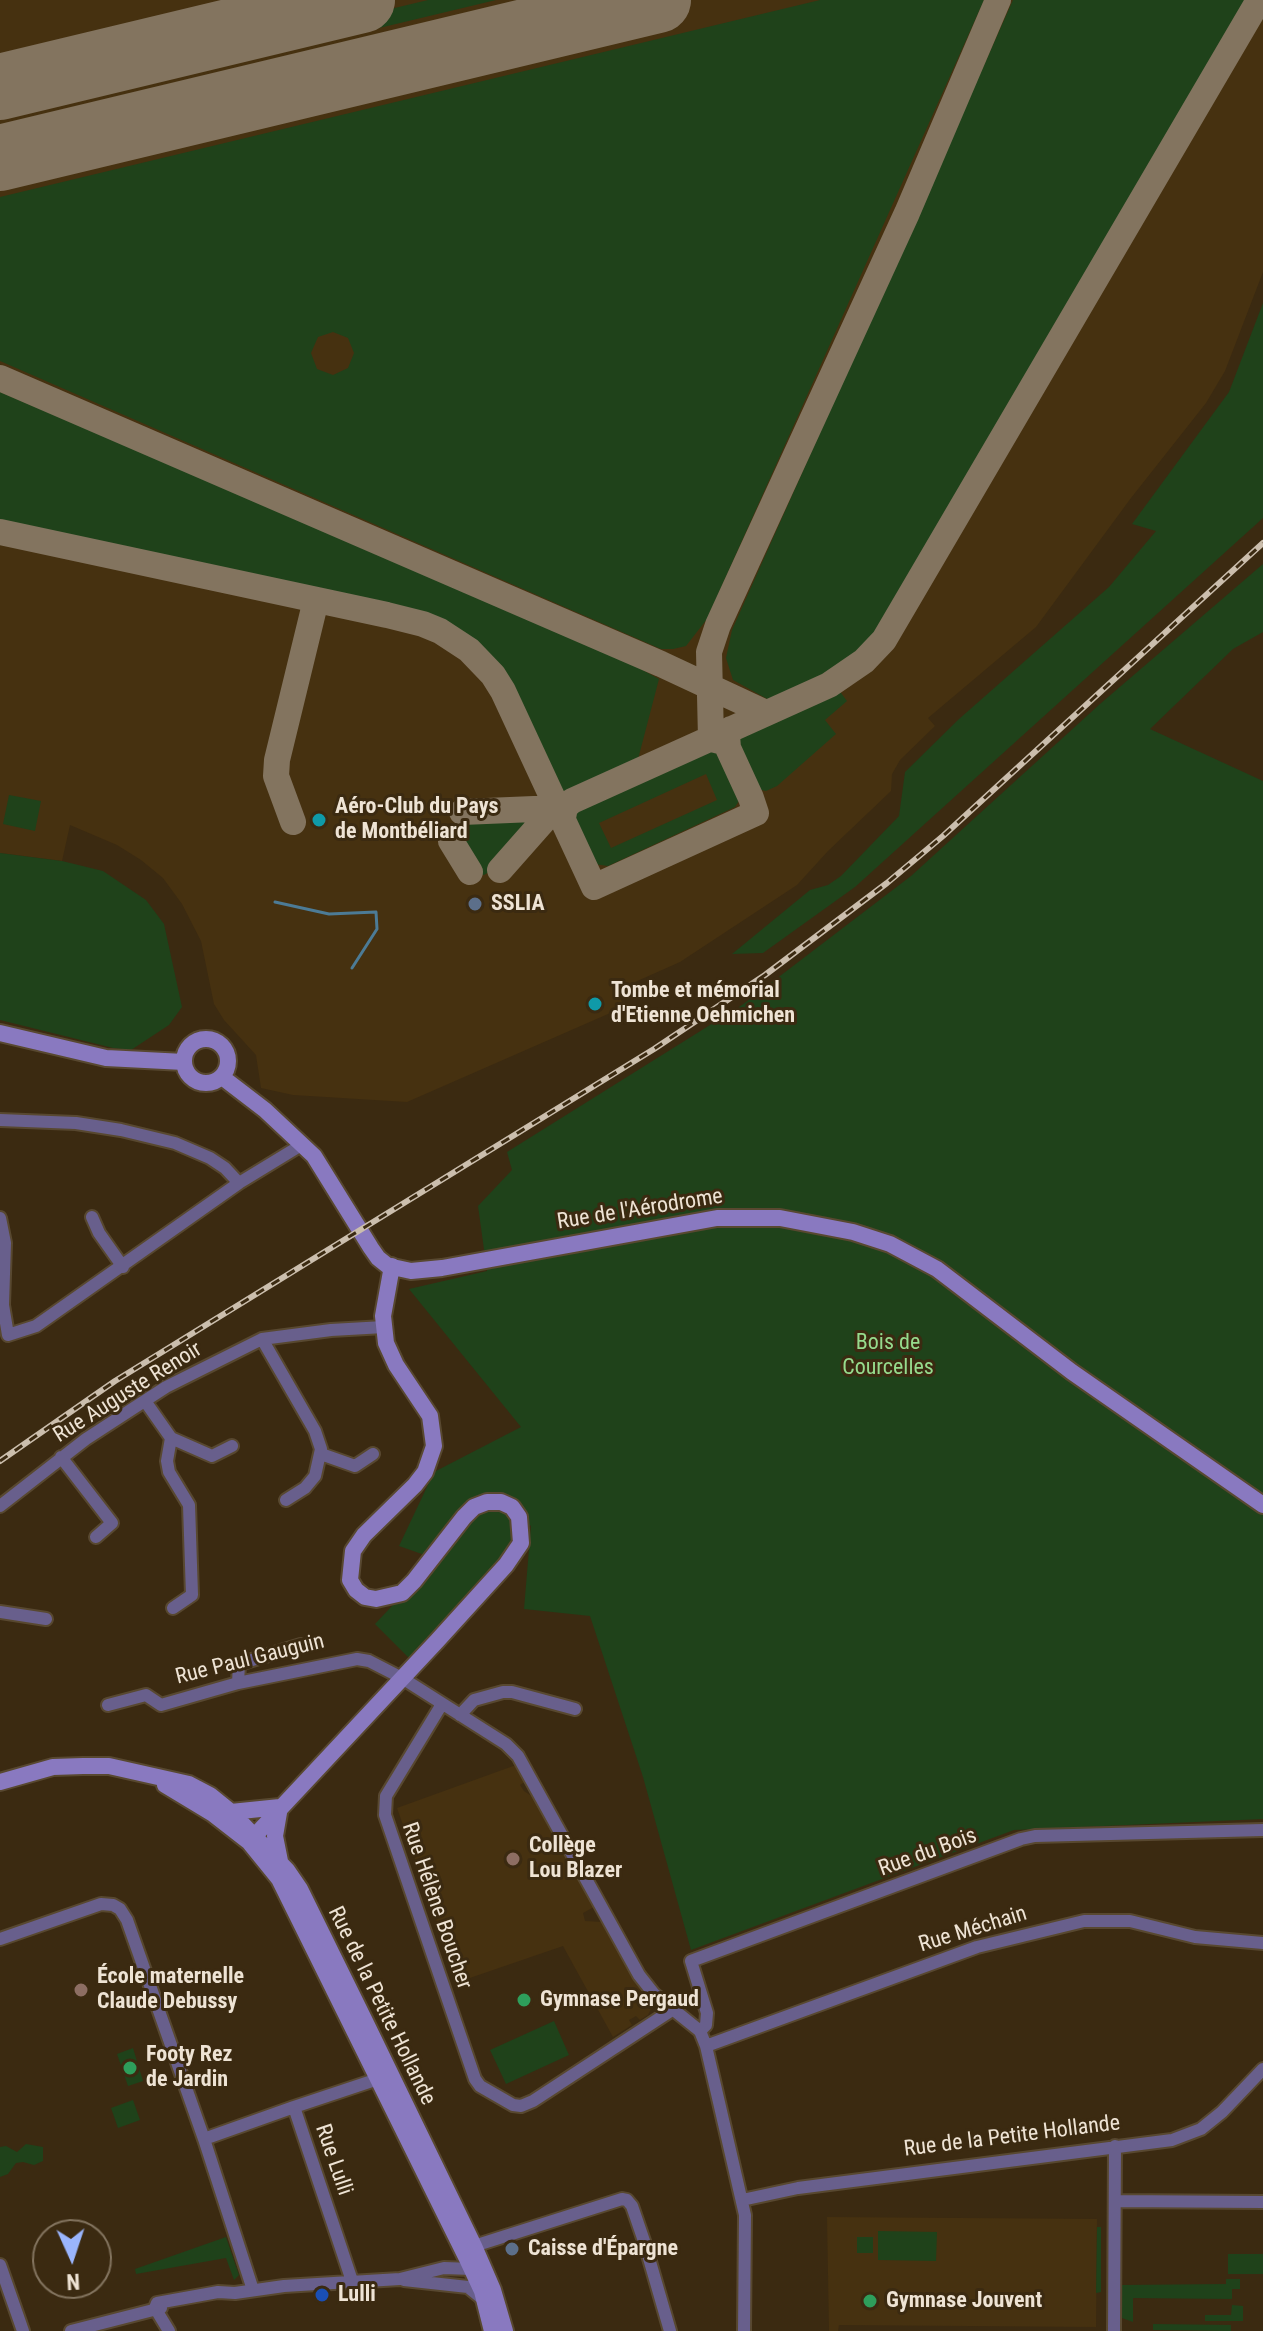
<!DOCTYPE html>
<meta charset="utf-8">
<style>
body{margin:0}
#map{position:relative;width:1263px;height:2331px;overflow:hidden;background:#3b2a11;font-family:"Roboto Condensed",sans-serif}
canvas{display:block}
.north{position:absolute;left:32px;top:2219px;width:80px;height:80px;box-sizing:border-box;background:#3b2a11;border:2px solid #83745f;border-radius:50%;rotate:177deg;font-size:22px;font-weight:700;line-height:32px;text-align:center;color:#eee3d4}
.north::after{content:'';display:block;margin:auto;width:28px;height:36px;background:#9ab5fd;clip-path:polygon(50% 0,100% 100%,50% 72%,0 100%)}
</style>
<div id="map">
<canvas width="1263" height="2331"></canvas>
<div class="north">N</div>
</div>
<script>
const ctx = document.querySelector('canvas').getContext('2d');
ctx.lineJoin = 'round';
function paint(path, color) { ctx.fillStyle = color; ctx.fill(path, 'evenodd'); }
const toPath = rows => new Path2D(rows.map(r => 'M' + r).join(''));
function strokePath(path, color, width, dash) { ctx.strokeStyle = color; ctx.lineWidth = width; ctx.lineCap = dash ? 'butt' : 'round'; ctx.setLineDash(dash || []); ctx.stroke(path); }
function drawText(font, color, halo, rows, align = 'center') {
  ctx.font = font + ' "Roboto Condensed",sans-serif'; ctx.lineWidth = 6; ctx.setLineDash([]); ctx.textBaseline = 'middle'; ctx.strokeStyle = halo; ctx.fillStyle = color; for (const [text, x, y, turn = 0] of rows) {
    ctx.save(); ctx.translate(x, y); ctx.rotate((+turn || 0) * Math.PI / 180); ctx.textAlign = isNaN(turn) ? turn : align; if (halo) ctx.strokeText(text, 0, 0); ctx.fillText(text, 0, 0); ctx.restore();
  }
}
const built = toPath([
 [0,0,1263,0,1263,272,1225,371,1206,403,1131,498,1036,627,928,718,935,726,900,760,892,774,891,791,828,851,797,885,680,962,617,990,624,1007,407,1102,293,1095,261,1088,256,1055,224,1020,214,1004,201,941,182,904,163,878,141,860,117,845,70,825,62,861,0,853],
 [516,1765,526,1781,520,1785,524,1791,536,1799,594,1907,583,1913,585,1921,602,1922,652,2007,648,2015,640,2020,636,2016,629,2020,632,2025,613,2037,563,1946,458,1982,397,1808],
 [827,2217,1097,2219,1096,2327,839,2325,838,2331,829,2331]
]);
const green = toPath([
 [428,0,496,0,0,119,0,103],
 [820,0,984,0,707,619,686,646,673,649,661,649,0,361,0,197],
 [333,332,348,338,354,353,348,368,333,375,317,369,311,353,318,337],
 [1013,0,1250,0,875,638,857,656,830,675,771,701,733,680,726,658,732,630],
 [1263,303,1263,518,855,887,763,953,732,954,810,890,828,885,841,876,899,816,905,772,959,719,1109,587,1156,531,1132,524,1229,392],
 [0,392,608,651,659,679,637,763,579,791,560,791,507,683,496,665,466,636,430,618,0,525],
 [1263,564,1263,632,1233,649,1150,729,1263,781,1263,1819,1014,1830,691,1950,643,1777,590,1616,524,1609,531,1525,409,1658,375,1624,436,1559,399,1546,434,1472,521,1427,409,1289,487,1271,478,1206,512,1170,507,1152,742,1005,911,876,1100,704],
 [828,691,841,693,847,701,825,720,836,734,777,786,766,791,756,789,735,747,737,735],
 [708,747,722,752,740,791,739,801,735,807,608,866,594,864,572,821,577,807],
 [706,774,717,800,611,848,599,823],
 [9,795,41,801,35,831,3,824],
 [538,819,497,867,484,875,476,873,454,839,454,830,462,820],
 [0,853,62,861,103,871,146,900,164,924,182,1007,169,1025,131,1050,113,1048,0,1020],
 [554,2021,569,2055,506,2084,490,2050],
 [133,2048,143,2081,128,2086,117,2054],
 [133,2100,140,2120,118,2128,111,2108],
 [26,2144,43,2147,43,2161,34,2165,23,2162,16,2163,8,2174,0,2177,0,2147,6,2146,17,2152],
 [1097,2227,1101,2227,1101,2292,1096,2293],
 [878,2231,937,2232,936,2261,878,2260],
 [226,2237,239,2275,234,2280,226,2258,136,2274,135,2269],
 [857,2237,873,2237,873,2253,857,2253],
 [1228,2254,1263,2254,1263,2274,1228,2274],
 [1226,2279,1240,2279,1240,2289,1232,2289,1232,2299,1133,2298,1133,2322,1122,2318,1121,2285,1226,2284],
 [1232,2305,1243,2306,1243,2321,1205,2321,1205,2315,1231,2315],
 [1153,2324,1231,2325,1231,2331,1153,2330]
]);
const stream = toPath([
 [275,902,329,914,376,912,377,929,352,968]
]);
const taxiway = toPath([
 [0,378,661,664,766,713],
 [0,532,387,615,423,624,440,631,469,650,493,675,503,691,594,887,756,813,751,798,728,748,727,735,731,729],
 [723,742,711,739,709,652,718,625,907,213,998,0],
 [462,812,558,808],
 [563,818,565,807,572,801,829,685,864,661,884,640,1259,0],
 [293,822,276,776,277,760,316,600],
 [451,841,470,872],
 [500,870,553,810]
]);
const runway = toPath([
 [0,87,362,0],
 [0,158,658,0]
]);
const street = toPath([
 [0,1120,76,1123,121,1130,175,1143,210,1158,225,1168,239,1183],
 [92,1217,99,1233,123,1267],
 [0,1218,5,1243,3,1305,8,1335,36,1326,239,1183,303,1144],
 [262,1339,315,1431,321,1449,315,1476,305,1488,286,1500],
 [145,1401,171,1438,167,1461,169,1472,189,1505,192,1595,173,1608],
 [171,1438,212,1456,232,1446],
 [321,1454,355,1466,373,1454],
 [61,1457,112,1523,96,1537],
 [0,1506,86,1439,166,1387,262,1339,331,1330,384,1327],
 [0,1612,46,1619],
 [238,1683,239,1664,301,1645],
 [442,1704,386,1796,385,1815,475,2079,480,2086,513,2105,521,2106,533,2101,672,2010],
 [108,1705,146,1695,161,1705,238,1683,357,1659,369,1661,402,1678,506,1744,518,1756,639,1975,654,1994,700,2031,706,2046,745,2215,744,2331],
 [460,1715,474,1700,503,1692,512,1692,575,1709],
 [0,1939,101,1904,113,1905,120,1909,127,1920,204,2139,294,2107,352,2281],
 [700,2031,706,2025,707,2013,691,1961,1021,1839,1035,1836,1263,1830],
 [706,2046,977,1947,1084,1921,1130,1921,1195,1937,1263,1943],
 [294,2107,378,2079],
 [204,2139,253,2290],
 [742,2200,798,2188,1172,2140,1201,2129,1222,2112,1263,2069],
 [1115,2201,1263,2202],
 [474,2246,622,2199,627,2200,632,2206,644,2241,670,2331],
 [0,2265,23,2331],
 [404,2280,468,2287,484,2300],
 [155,2308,157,2303,218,2292,235,2293,284,2286,400,2279,444,2268,472,2269],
 [155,2308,169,2331],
 [71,2331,161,2308],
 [1114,2331,1115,2146]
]);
const secondary = toPath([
 [0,1033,106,1058,184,1062],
 '184 1061a22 22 0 1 1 44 0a22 22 0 1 1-44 0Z',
 [222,1077,265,1110,314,1156,371,1248,378,1258,388,1266,411,1271,442,1268,717,1218,780,1218,853,1232,890,1244,937,1269,1072,1372,1263,1505],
 [0,1782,53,1767,83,1766,109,1766,189,1784,210,1795,231,1812,287,1870,300,1889,364,2019,474,2246,493,2290,505,2331],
 [165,1785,213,1814,249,1842,279,1879,467,2259,482,2291,492,2331],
 [231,1812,280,1807,275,1836,280,1861],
 [249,1842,437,1641,506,1565,521,1543,519,1517,512,1507,501,1502,487,1502,474,1507,464,1517,414,1581,402,1593,376,1599,365,1597,356,1590,350,1580,353,1551,364,1535,415,1485,425,1472,434,1446,430,1416,396,1365,386,1343,383,1316,392,1266]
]);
const rail = toPath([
 [0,1461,115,1381,654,1049,765,975,887,883,943,836,1263,543]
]);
const markers = [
 [319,820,8,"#0f9aa8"],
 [475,904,8,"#5c6f8a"],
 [595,1004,8,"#0f9aa8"],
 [513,1859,8,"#8d6e63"],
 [81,1990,8,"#8d6e63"],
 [524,2000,8,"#2e9e5b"],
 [130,2068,8,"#2e9e5b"],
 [512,2249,8,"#5c6f8a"],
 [322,2295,8,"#1a4fb4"],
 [870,2301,8,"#2e9e5b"]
];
const poiNames = [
 ["Aéro-Club du Pays",335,807],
 ["de Montbéliard",335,832],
 ["SSLIA",491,904],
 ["Tombe et mémorial",611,991],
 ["d'Etienne Oehmichen",611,1016],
 ["Collège",529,1846],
 ["Lou Blazer",529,1871],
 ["École maternelle",97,1977],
 ["Claude Debussy",97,2002],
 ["Gymnase Pergaud",540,2000],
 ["Footy Rez",146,2055],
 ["de Jardin",146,2080],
 ["Caisse d'Épargne",528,2249],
 ["Lulli",338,2295],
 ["Gymnase Jouvent",886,2301]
];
const streetNames = [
 ["Rue de l'Aérodrome",640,1210,-9],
 ["Rue Auguste Renoir",128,1393,-32],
 ["Rue Paul Gauguin",250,1660,-14],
 ["Rue du Bois",928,1853,-20],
 ["Rue Hélène Boucher",436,1906,71],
 ["Rue Méchain",973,1930,-17],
 ["Rue de la Petite Hollande",381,2006,64],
 ["Rue de la Petite Hollande",1012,2137,-7],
 ["Rue Lulli",333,2160,71]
];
const parkNames = [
 ["Bois de",888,1343],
 ["Courcelles",888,1368]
];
paint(built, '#463110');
paint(green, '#1f421a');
strokePath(stream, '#4c7b96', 3);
strokePath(taxiway, '#83745f', 26);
strokePath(runway, '#83745f', 66);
strokePath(street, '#584830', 16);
strokePath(secondary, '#584830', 20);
strokePath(street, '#685f8c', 12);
strokePath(secondary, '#8979c0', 16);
strokePath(rail, '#cbbead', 6);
strokePath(rail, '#3b2a11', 3, [9]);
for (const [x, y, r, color] of markers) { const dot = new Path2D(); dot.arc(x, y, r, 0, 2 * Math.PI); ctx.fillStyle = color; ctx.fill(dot); strokePath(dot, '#3b2a11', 3); }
drawText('bold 22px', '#eee3d4', '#3b2a11', poiNames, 'left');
drawText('22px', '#eee3d4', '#3b2a11', streetNames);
drawText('22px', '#96db8d', '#3b2a11', parkNames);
</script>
